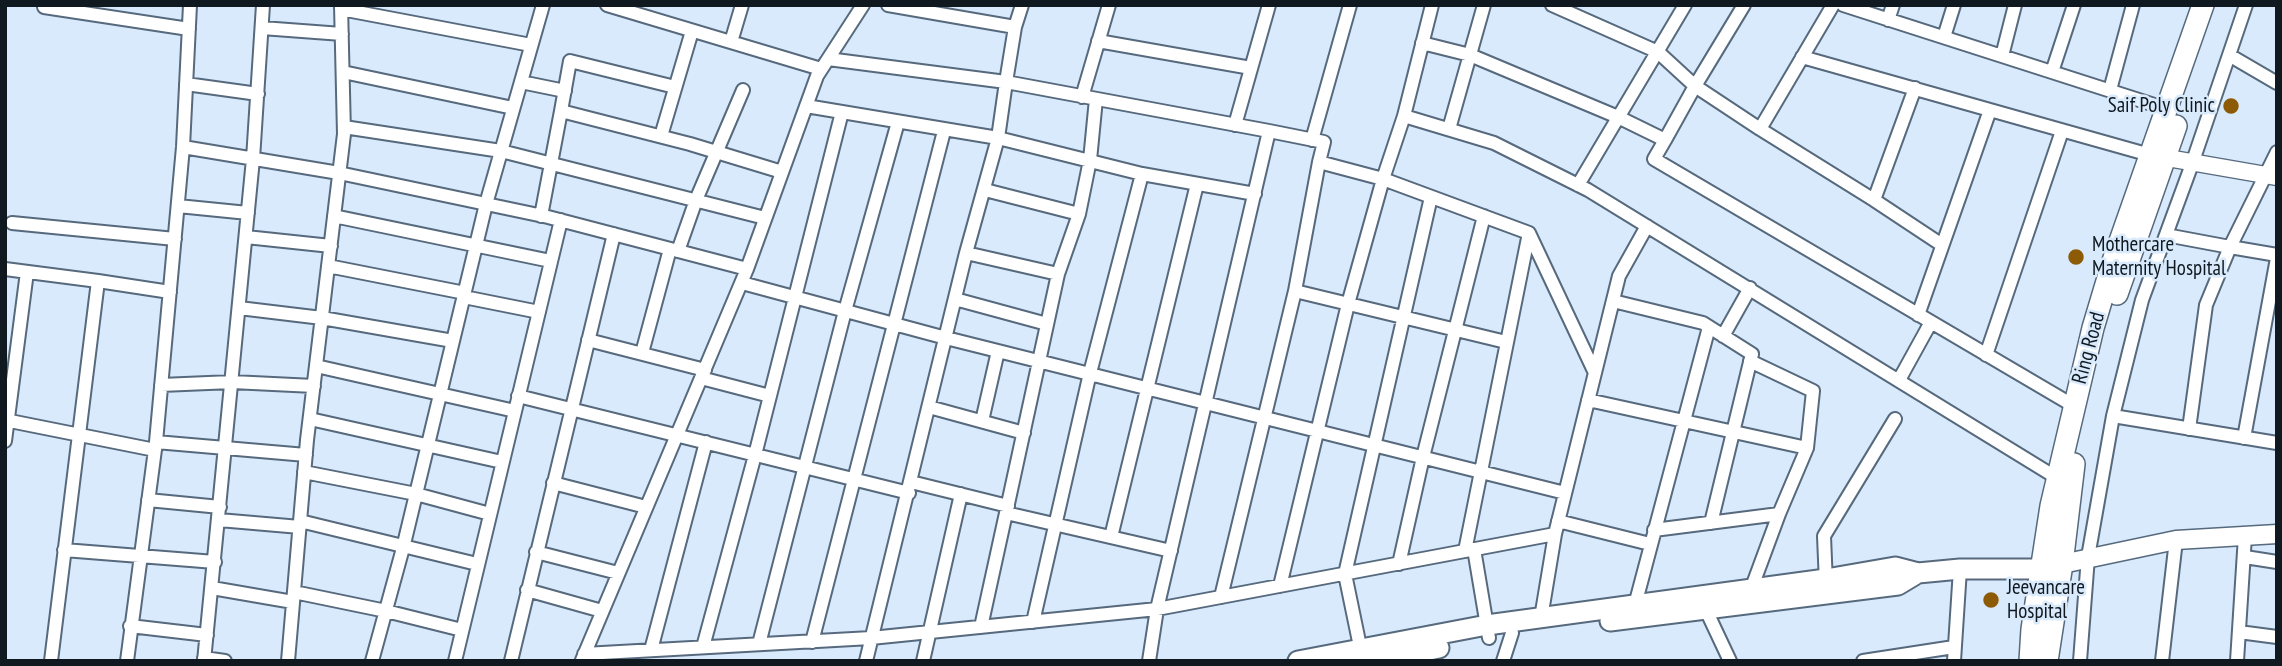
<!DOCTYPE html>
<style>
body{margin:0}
#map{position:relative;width:2282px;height:666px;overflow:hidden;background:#d8eafc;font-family:"PT Sans Narrow",sans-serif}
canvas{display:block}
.frame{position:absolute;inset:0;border:7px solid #101820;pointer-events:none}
</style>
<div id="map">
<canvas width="2282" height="666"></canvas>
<div class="frame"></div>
</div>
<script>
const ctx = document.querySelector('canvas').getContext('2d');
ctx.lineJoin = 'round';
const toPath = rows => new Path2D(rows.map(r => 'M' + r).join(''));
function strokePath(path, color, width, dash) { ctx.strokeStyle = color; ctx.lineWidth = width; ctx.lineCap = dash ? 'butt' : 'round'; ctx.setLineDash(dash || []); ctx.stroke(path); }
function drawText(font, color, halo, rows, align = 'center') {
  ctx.font = font + ' "PT Sans Narrow",sans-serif'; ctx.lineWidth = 5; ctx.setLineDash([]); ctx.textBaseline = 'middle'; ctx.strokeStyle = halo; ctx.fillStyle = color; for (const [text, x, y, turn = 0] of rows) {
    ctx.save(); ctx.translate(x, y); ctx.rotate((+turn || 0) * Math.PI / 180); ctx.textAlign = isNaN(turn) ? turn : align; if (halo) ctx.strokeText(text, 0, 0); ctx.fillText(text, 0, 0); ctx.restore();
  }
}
const minor = toPath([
 [607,5,821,69],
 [888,5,1015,27],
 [1552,5,1658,52,1695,86,1744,5],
 [1843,5,2167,109],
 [44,7,189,29],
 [341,9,531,45],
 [1888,20,1893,5],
 [262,28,342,34],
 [1944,37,1954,5],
 [1098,41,1251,68],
 [731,42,742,5],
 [1422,43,1470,55,1618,117,1665,140,1654,159,2074,406],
 [2229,55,2277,83],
 [2002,56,2015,5],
 [1802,57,1990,110,1918,315],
 [828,59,1006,82,1015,27,1022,5],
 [343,72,513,108],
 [2052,72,2074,5],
 [521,82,565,91],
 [186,84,258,94],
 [2110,90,2133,5],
 [1082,97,1109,5],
 [806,106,998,138,1142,174],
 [1990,110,2150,155],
 [561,111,570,61,675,87],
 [1404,116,1432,5],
 [1235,125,1269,5],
 [344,127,501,151,765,218],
 [1449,129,1484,5],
 [1760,129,1874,200,1915,88],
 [1269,131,1324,142,1319,162,1383,179,1404,116,1494,143,1588,190,2057,478],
 [661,136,692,31],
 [1312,140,1350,5],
 [1665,140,1695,86,1760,129,1833,5],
 [183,147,339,173,548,217,747,269],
 [1319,162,1295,291,1506,342],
 [1578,185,1685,5],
 [985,190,1079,214],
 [1874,200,1942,245],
 [178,206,248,213],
 [334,216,551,261],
 [541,216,561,111,690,144,782,172],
 [12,223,175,239],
 [2166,235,2230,247,2277,152],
 [246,237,331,246],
 [678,251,696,200,743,90],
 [966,253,1058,274],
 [328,266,465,293],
 [5,269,98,281],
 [742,283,946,338,1565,493],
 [464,297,539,312],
 [955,299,1047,324],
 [1613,301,1703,323,1752,354,1711,523],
 [239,308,322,318,453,341],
 [1723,336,1750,288],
 [588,340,705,370],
 [642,353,670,249],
 [1986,355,2062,131],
 [1750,361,1813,391,1807,448],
 [316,366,515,411],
 [701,378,770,396],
 [1899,380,1931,322],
 [161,385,232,382,314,386],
 [518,396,909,493],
 [1588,400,1807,448,1779,514,1749,595],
 [929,407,1024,433],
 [2113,416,2277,443],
 [310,419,502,462],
 [5,420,155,450],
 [982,421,998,351],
 [2189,429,2206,305,2230,247,2277,255],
 [2244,438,2277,258],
 [5,441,27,272],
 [156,442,306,455],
 [304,472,416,494,490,514],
 [911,482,1008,506],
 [553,483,646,507],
 [148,500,220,507],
 [1006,513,1058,274,1079,214,1090,160,1096,99],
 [219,520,300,527],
 [300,521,477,564],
 [1558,521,1650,544],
 [1654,530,1779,514],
 [1111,537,1197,184],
 [1474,549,1489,638],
 [64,550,215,562],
 [1465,551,1529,233],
 [536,552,618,573],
 [2245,557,2277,562],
 [1399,564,1423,457,1484,216],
 [1826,584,1824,536,1895,419],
 [1280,586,1348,304,1383,179,1529,233,1595,373],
 [212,588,293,602],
 [527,590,602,611],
 [294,592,386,611,462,630],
 [1221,597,1295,291],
 [1635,605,1709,327],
 [1706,610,1730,661],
 [1541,618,1555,534,1619,276,1647,226],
 [1033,622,1090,373,1142,174,1255,194],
 [130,626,207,635],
 [981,627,1006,513,1171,551],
 [2239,632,2277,637],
 [812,642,944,131],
 [759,644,845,311,898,122],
 [703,647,755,455,842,112],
 [651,650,706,442],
 [584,654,871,638,1157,609,1555,534],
 [204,658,225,661],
 [582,660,747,269,817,76,863,5],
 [51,661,98,281,170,292],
 [127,661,156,442,183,147,190,5],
 [204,661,253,159,263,5],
 [288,661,307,440,344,134,341,5],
 [372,661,403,548,486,204,543,5],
 [455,661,561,220],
 [511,661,614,234],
 [866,661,966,253,998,138,1006,82,1269,131,1157,609,1149,661],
 [923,661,961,494],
 [1363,661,1345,574,1431,197],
 [1503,661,1512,633],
 [1863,661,1954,647],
 [1954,661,1960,569],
 [2080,661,2088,557,2113,416,2142,300,2192,164,2246,5],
 [2162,661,2176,540],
 [2237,661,2245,536]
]);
const tertiary = toPath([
 [2156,156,2277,177]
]);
const secondary = toPath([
 [2062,564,2176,540,2277,534]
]);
const primary = toPath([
 [1610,621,1898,585,1918,573],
 [1298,661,1487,625,1826,579,1895,567,1918,573,1960,569,2043,569,2054,566],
 [1377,661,1439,648]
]);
const trunk = toPath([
 [2117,294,2176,126],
 [2030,661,2032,629,2051,506,2093,328,2113,261,2203,5],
 [2047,661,2062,564,2074,464]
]);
const markers = [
 [2231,106,9,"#8d5b06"],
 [2076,257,9,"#8d5b06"],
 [1991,600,9,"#8d5b06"]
];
const poiNames = [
 ["Saif Poly Clinic",2215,106,"right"],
 ["Mothercare",2092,245],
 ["Maternity Hospital",2092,269],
 ["Jeevancare",2007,588],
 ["Hospital",2007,612]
];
const streetNames = [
 ["Ring Road",2089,348,-75]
];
strokePath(minor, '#56697d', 16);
strokePath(tertiary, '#56697d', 19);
strokePath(secondary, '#56697d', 21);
strokePath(primary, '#56697d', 23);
strokePath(trunk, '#56697d', 24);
strokePath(minor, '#fff', 12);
strokePath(tertiary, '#fff', 16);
strokePath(secondary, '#fff', 18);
strokePath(primary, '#fff', 19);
strokePath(trunk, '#fff', 21);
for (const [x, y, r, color] of markers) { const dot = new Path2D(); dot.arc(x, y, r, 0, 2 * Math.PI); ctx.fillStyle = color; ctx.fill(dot); strokePath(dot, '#d8eafc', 2.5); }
drawText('21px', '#101820', '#d8eafc', poiNames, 'left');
drawText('21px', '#101820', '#d8eafc', streetNames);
</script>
